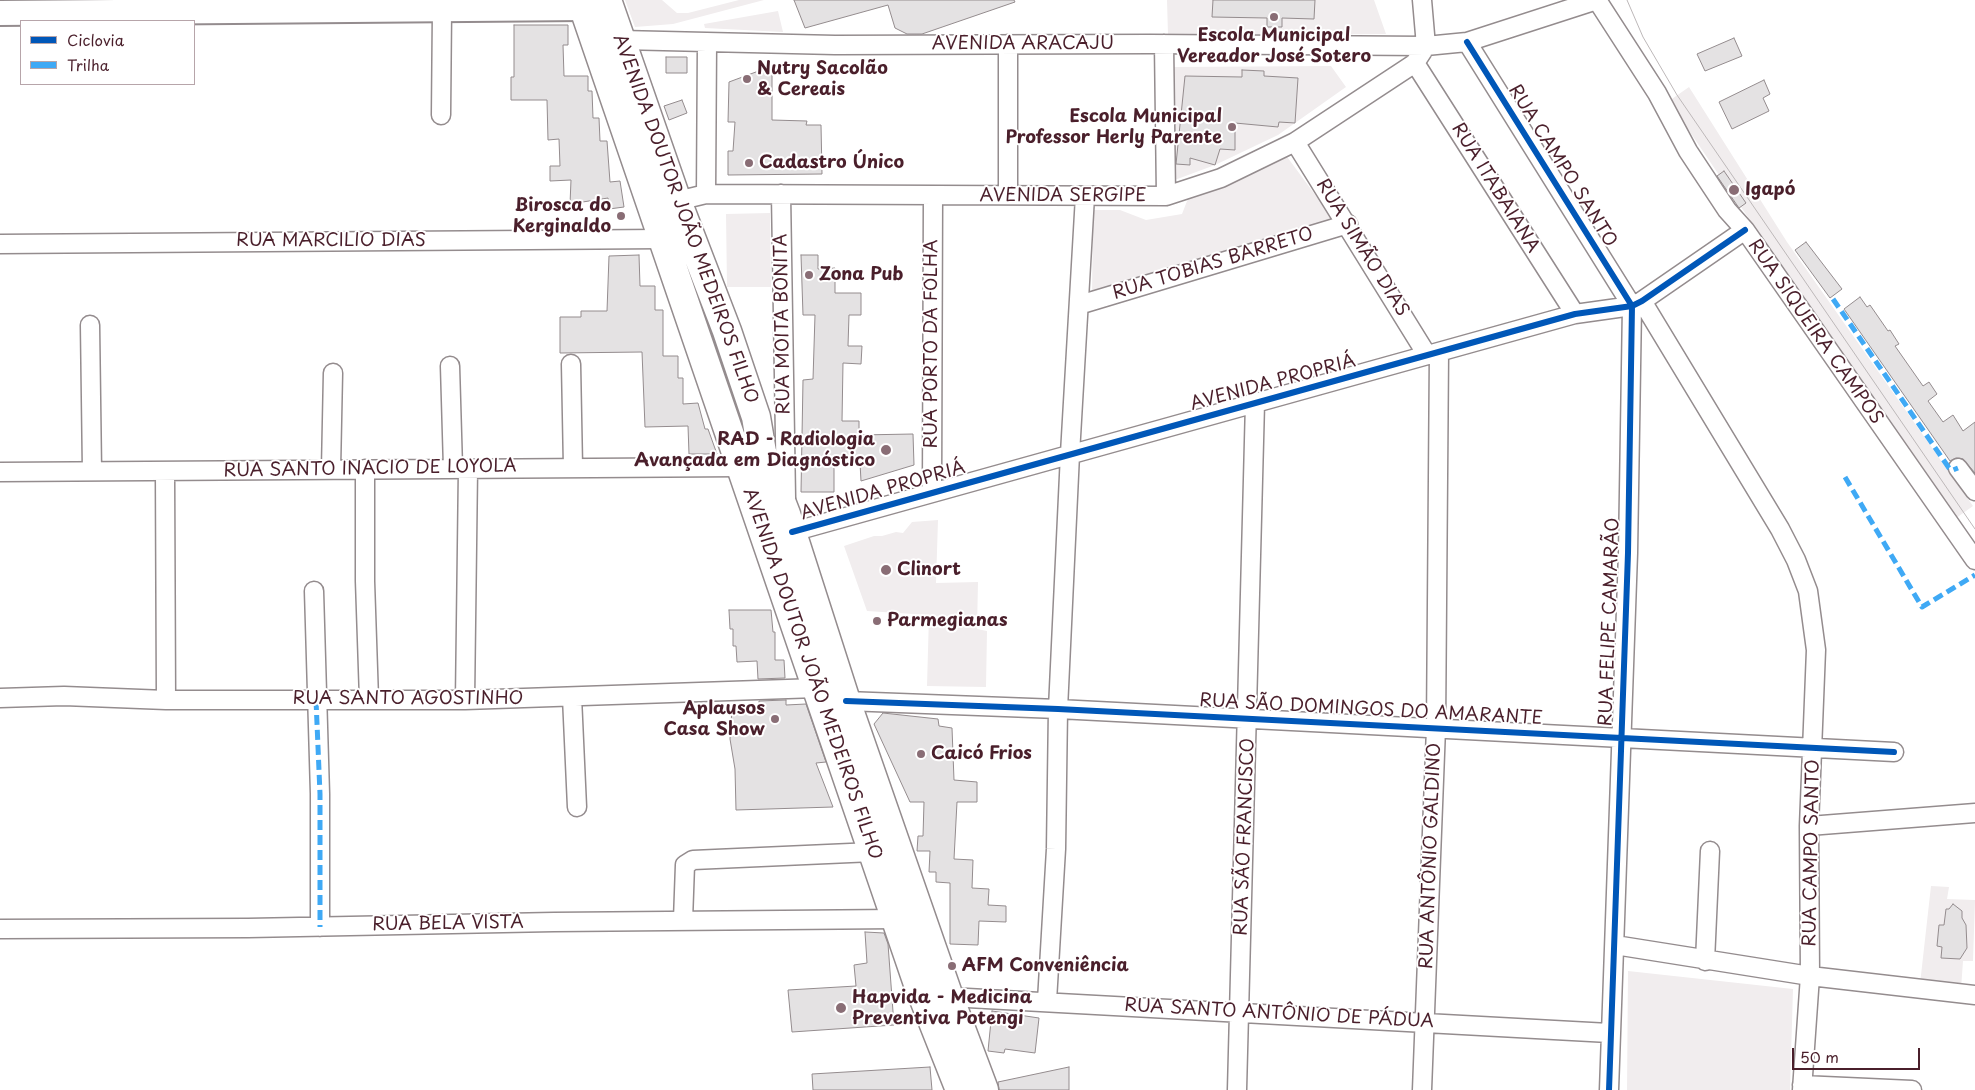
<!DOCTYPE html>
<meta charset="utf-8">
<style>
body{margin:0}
#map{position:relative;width:1975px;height:1090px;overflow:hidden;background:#fff;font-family:"Playpen Sans",sans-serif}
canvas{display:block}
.legend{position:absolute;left:20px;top:20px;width:175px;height:65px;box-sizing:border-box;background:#fff;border:1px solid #b7a5aa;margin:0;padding:6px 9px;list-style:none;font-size:15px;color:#4a1f2b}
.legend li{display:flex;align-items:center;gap:10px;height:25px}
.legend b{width:25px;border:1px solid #b7a5aa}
.scale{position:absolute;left:1792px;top:1048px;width:128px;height:22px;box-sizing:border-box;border:2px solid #4a1f2b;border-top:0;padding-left:6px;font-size:15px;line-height:18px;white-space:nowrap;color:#4a1f2b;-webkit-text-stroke:4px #fff;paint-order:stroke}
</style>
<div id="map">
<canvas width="1975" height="1090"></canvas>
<ul class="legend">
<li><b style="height:6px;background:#0057b8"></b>Ciclovia</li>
<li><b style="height:6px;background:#3fa9f5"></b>Trilha</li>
</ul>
<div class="scale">50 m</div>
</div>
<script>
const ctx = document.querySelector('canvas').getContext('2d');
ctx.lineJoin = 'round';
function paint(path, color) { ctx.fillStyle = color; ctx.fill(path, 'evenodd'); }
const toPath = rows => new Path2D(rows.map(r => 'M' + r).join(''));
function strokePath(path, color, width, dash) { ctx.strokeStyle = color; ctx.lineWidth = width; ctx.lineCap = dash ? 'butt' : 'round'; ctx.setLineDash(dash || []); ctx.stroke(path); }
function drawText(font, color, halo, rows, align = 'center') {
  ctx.font = font + ' "Playpen Sans",sans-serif'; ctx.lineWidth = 4; ctx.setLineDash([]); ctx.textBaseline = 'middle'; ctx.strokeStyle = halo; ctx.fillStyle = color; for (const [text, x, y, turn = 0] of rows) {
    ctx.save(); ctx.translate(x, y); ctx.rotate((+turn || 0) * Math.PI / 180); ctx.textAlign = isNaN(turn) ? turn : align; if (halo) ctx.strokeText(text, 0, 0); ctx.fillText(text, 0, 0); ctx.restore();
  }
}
const built = toPath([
 [625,0,662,0,677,13,688,13,739,0,764,0,673,24,635,27],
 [1167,0,1374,0,1386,34,1168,35],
 [778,11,783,32,705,28,704,24],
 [1331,66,1346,87,1278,135,1215,165,1172,181,1174,67],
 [1689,87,1787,242,1973,506,1952,521,1764,247,1767,245,1741,207,1733,213,1711,180,1719,175,1669,101],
 [1285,154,1333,219,1092,296,1093,210,1120,210,1146,220,1182,214,1189,196],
 [770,213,771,287,727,287,726,214],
 [938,520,936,583,978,582,977,629,987,631,986,687,927,686,929,615,867,611,844,546,874,536,882,536,896,532,903,533,912,522],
 [1931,886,1949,887,1947,899,1975,900,1973,961,1963,961,1961,989,1920,984],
 [1628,971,1793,989,1790,1090,1627,1090]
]);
const building = toPath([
 [794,0,1014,0,1015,2,922,34,907,34,895,28,888,5,805,28,794,0],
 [1213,0,1315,0,1314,19,1282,18,1282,27,1267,27,1267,18,1212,17,1213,0],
 [514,25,568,25,568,45,563,45,564,76,588,76,588,91,592,91,593,118,599,118,600,141,607,141,610,182,620,181,624,207,609,209,608,198,570,204,571,180,550,181,550,166,560,166,559,139,548,140,547,100,511,100,511,77,514,77,514,25],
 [1734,38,1742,56,1705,71,1697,54,1734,38],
 [666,57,687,57,687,73,666,73,666,57],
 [772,66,772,120,807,121,806,125,821,125,822,174,728,175,728,151,733,151,735,122,728,122,729,82,772,66],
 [1242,70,1264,71,1264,76,1298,78,1295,123,1279,122,1278,127,1235,123,1235,150,1220,149,1215,165,1190,158,1190,165,1176,164,1185,76,1242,77,1242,70],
 [1764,80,1770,94,1763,98,1769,111,1732,129,1719,102,1764,80],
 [682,100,687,113,669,120,664,106,682,100],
 [1724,171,1746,203,1739,208,1717,176,1724,171],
 [1806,242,1842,289,1830,298,1795,250,1806,242],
 [639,255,640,286,655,286,655,310,663,310,663,356,678,356,678,378,683,378,683,404,698,403,705,429,708,429,717,454,689,454,688,426,645,427,642,352,560,353,560,317,581,317,581,311,607,311,609,256,639,255],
 [801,255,818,255,818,269,835,268,835,293,861,293,861,315,849,315,848,346,862,346,861,364,843,363,842,421,859,421,859,435,913,434,914,465,861,481,860,463,834,463,834,492,801,492,803,380,813,379,815,315,803,315,801,255],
 [1860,297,1867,307,1870,305,1888,331,1890,330,1899,344,1895,346,1923,386,1929,382,1937,394,1928,401,1943,422,1953,415,1963,431,1975,422,1975,473,1963,459,1956,458,1950,461,1844,309,1860,297],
 [729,610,771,610,773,632,775,632,775,660,784,660,785,678,758,679,757,661,737,662,736,646,733,646,733,629,730,629,729,610],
 [786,700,786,705,806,704,826,762,816,763,833,807,736,810,735,769,730,739,732,708,759,707,759,701,786,700],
 [883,713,938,719,939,726,952,728,954,780,977,782,977,802,957,802,954,859,973,860,972,888,989,889,988,905,1006,906,1006,922,979,921,978,945,950,944,950,883,936,882,936,872,929,872,930,851,917,851,918,836,923,836,924,802,910,802,874,724,883,713],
 [1953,904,1962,911,1962,918,1966,925,1967,948,1960,959,1941,958,1942,947,1937,946,1939,925,1944,925,1946,909,1949,909,1953,904],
 [865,932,884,933,888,944,894,1025,792,1032,788,990,856,986,854,965,867,963,865,932],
 [992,1011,1039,1018,1035,1053,1005,1049,1004,1053,988,1051,992,1011],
 [930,1067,932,1090,813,1090,812,1074,930,1067],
 [1069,1067,1069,1090,999,1090,998,1082,1069,1067]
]);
const street = toPath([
 [1422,0,1426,46],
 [1597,0,1657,93,1688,151,1727,210,1745,230,1975,560],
 [621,40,835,45,1150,44,1426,46,1467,42,1597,0],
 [1467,42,1632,306,1628,553,1609,1090],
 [1008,44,1008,195],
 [1164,44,1166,196],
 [1415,63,1575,314],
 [441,115,442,11],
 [1295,142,1427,355],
 [706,194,707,44],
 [781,194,786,498],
 [677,201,706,194,1166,196,1221,178,1295,142,1415,63,1426,46],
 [0,244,662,239],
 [1642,301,1780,529,1796,560,1808,591,1816,650,1809,826,1810,976,1802,1090],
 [1079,305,1348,224],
 [90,325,92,471],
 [571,364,573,467],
 [450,366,453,468],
 [1958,468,1975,491],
 [331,469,333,373],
 [365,469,365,581,369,699],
 [0,472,741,467],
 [165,472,166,700],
 [932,492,933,196],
 [792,532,1575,314,1632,306,1642,301,1745,230],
 [314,591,320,794,320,927],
 [572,697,577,807],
 [0,698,64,696,166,700,465,700,817,688],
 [465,700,468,469],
 [846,701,1058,709,1894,752],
 [1809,826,1975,813],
 [683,920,685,865,693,860,873,852],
 [0,929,248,928,554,922,897,919],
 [1615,945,1810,976,1975,995],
 [1705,961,1710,851],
 [949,997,1609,1033],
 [1047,1001,1056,849,1058,709,1070,454,1085,196],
 [1802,1085,1912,1090],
 [1237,1090,1255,403],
 [1422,1090,1436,728,1439,352]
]);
const secondary = toPath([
 [0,13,584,8]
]);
const primary = toPath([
 [581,0,918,984,960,1090],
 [607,0,677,201,727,331,756,417,762,452,786,514,846,701,949,997,984,1090]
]);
const tram = toPath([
 [1627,0,1643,37,1677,95,1975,529]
]);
const quiet = toPath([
 [1833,299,1949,468,1953,470,1958,468],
 [1845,477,1922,607,1975,575],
 [316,700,320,794,320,927]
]);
const cycleway = toPath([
 [1467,42,1632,306,1628,553,1609,1090],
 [792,532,1575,314,1632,306,1642,301,1745,230],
 [846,701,1058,709,1894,752]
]);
const markers = [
 [1274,17,5,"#896d75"],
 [747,79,5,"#896d75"],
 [1232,127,5,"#896d75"],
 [749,163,5,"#896d75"],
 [1734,190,6,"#896d75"],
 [621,216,5,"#896d75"],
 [809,275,5,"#896d75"],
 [886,450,6,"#896d75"],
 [886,570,6,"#896d75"],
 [877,621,5,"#896d75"],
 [775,719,5,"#896d75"],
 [921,754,5,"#896d75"],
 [952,966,5,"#896d75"],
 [841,1008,6,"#896d75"]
];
const poiNames = [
 ["Escola Municipal",1274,36,"center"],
 ["Vereador José Sotero",1274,57,"center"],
 ["Nutry Sacolão",757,69],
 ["& Cereais",757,90],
 ["Escola Municipal",1222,117,"right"],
 ["Professor Herly Parente",1222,138,"right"],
 ["Cadastro Único",759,163],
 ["Igapó",1745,190],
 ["Birosca do",611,206,"right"],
 ["Kerginaldo",611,227,"right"],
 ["Zona Pub",819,275],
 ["RAD - Radiologia",875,440,"right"],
 ["Avançada em Diagnóstico",875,461,"right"],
 ["Clinort",897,570],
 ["Parmegianas",887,621],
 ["Aplausos",765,709,"right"],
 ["Casa Show",765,730,"right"],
 ["Caicó Frios",931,754],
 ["AFM Conveniência",962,966],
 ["Hapvida - Medicina",852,998],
 ["Preventiva Potengi",852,1019]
];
const streetNames = [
 ["AVENIDA ARACAJU",1023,44],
 ["RUA CAMPO SANTO",1562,166,58],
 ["RUA ITABAIANA",1495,188,58],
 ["AVENIDA SERGIPE",1063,196],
 ["AVENIDA DOUTOR JOÃO MEDEIROS FILHO",685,219,70],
 ["RUA MARCILIO DIAS",331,241],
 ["RUA SIMÃO DIAS",1362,248,58],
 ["RUA TOBIAS BARRETO",1213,264,-17],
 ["RUA MOITA BONITA",783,324,-91],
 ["RUA SIQUEIRA CAMPOS",1815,332,55],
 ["RUA PORTO DA FOLHA",932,344,-90],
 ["AVENIDA PROPRIÁ",1273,383,-15],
 ["RUA SANTO INACIO DE LOYOLA",370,469,-1],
 ["AVENIDA PROPRIÁ",883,491,-16],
 ["RUA FELIPE CAMARÃO",1610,622,-88],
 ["AVENIDA DOUTOR JOÃO MEDEIROS FILHO",812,674,71],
 ["RUA SANTO AGOSTINHO",408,699],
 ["RUA SÃO DOMINGOS DO AMARANTE",1371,710,3],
 ["RUA SÃO FRANCISCO",1245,837,-88],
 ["RUA CAMPO SANTO",1812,853,-89],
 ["RUA ANTÔNIO GALDINO",1431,856,-88],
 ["RUA BELA VISTA",448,924,-1],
 ["RUA SANTO ANTÔNIO DE PÁDUA",1279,1014,3]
];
paint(built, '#f1edee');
paint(building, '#e4e2e3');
strokePath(building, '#948c8e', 1);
strokePath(street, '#948c8e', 21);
strokePath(secondary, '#948c8e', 28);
strokePath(primary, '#948c8e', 31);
strokePath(street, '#fff', 18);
strokePath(secondary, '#fff', 24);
strokePath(primary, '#fff', 28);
strokePath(tram, '#bdb8b9', 1);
strokePath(quiet, '#3fa9f5', 5, [10, 5]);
strokePath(cycleway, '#0057b8', 6);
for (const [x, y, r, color] of markers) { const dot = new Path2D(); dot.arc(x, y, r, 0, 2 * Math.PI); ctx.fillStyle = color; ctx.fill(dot); strokePath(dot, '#fff', 2); }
drawText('bold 18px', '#4a1f2b', '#fff', poiNames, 'left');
drawText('18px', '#4a1f2b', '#fff', streetNames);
</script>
